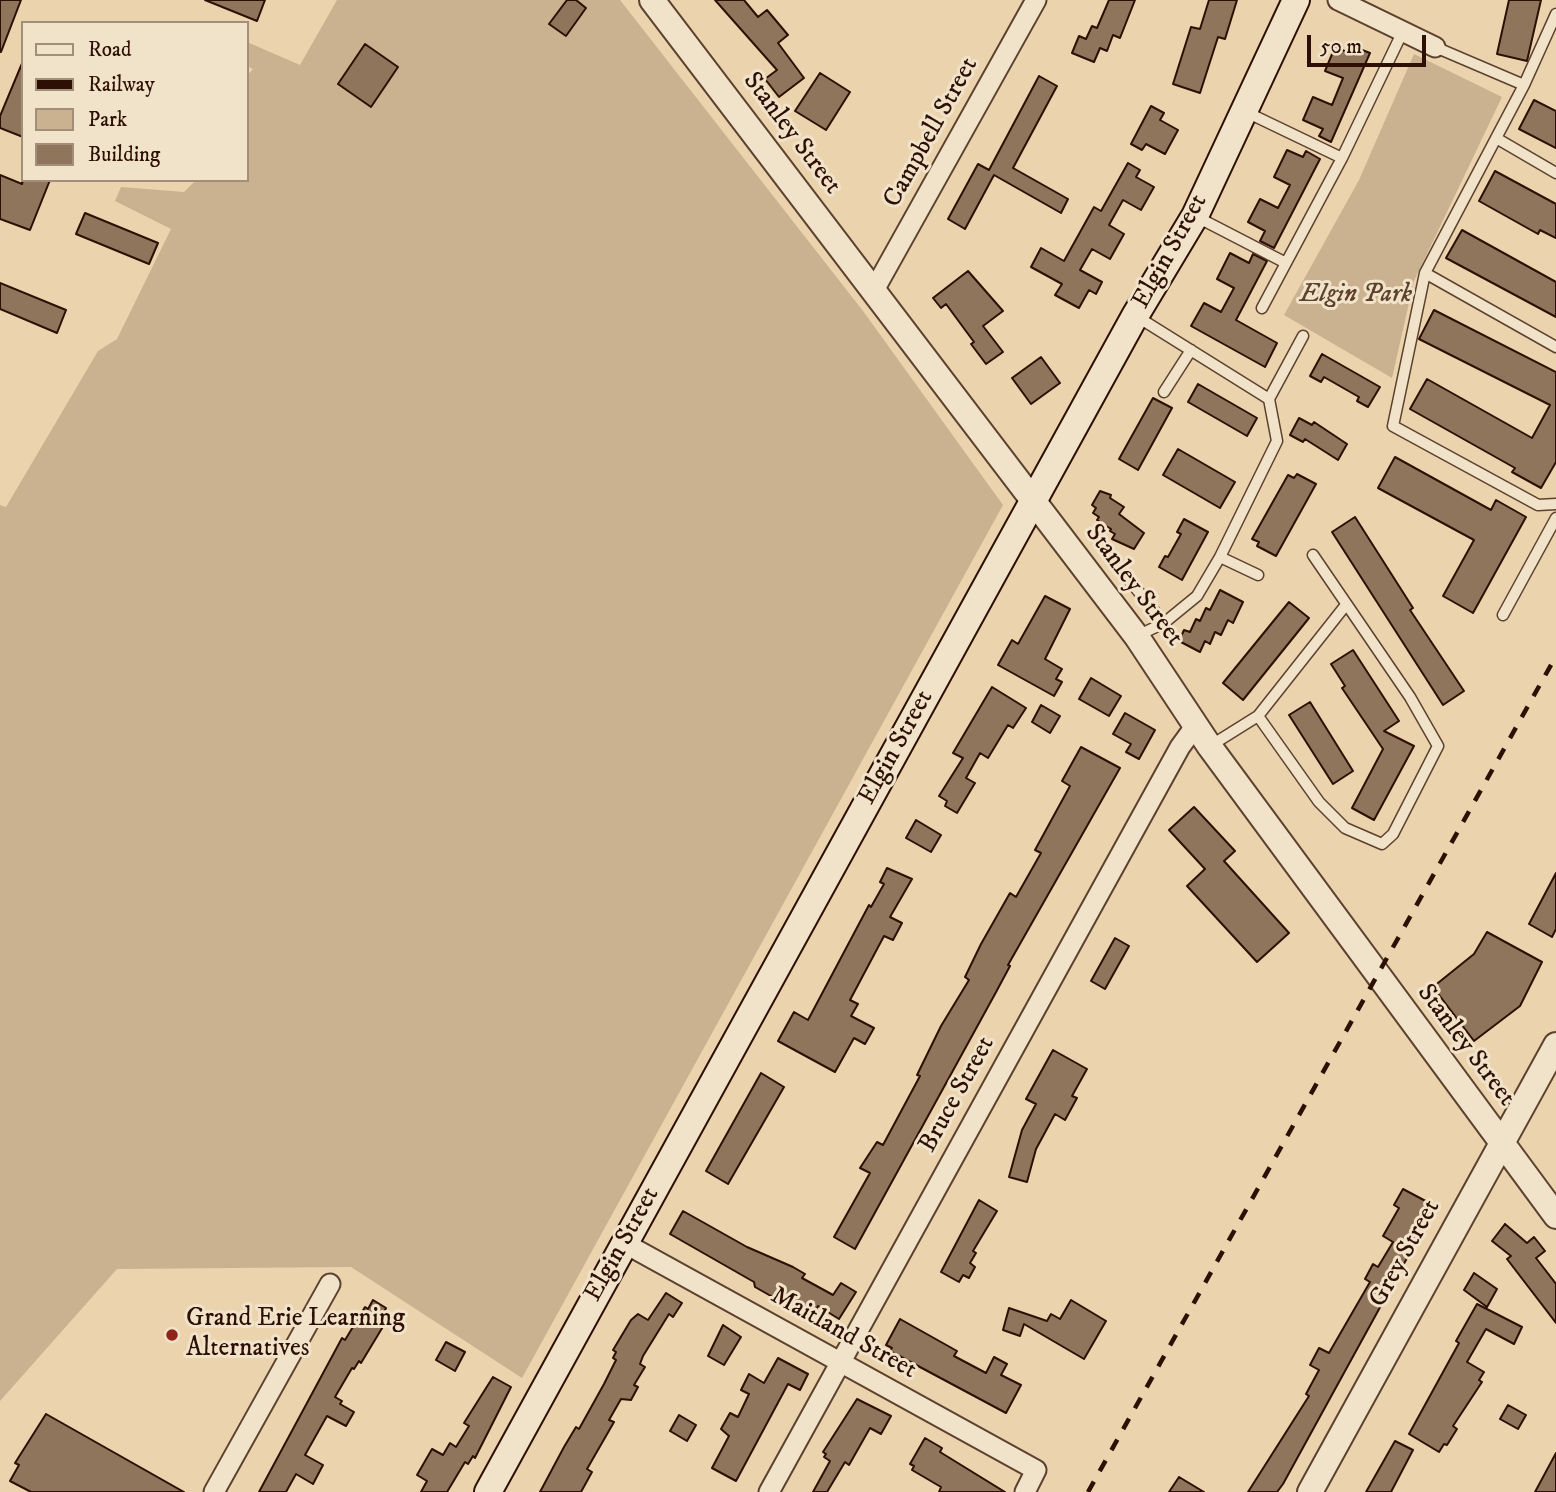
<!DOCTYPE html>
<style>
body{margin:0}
#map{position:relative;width:1556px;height:1492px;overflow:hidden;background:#ead3ad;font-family:"IM FELL DW Pica",serif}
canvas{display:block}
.legend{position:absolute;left:21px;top:21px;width:228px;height:161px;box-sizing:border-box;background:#f1e2ca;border:2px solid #a38e7a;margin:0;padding:9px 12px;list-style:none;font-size:21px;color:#2d1003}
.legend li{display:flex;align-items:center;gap:14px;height:35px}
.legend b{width:35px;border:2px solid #a38e7a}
.scale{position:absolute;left:1307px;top:35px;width:119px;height:32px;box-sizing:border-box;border:4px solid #2d1003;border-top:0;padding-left:9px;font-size:21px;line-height:24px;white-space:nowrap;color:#2d1003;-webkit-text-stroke:5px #f1e2ca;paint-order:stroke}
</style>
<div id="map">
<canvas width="1556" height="1492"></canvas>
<ul class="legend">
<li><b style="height:9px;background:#f1e2ca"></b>Road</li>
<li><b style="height:9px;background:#2d1003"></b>Railway</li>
<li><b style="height:19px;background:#cab290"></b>Park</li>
<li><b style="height:19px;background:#8f755b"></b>Building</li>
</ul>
<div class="scale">50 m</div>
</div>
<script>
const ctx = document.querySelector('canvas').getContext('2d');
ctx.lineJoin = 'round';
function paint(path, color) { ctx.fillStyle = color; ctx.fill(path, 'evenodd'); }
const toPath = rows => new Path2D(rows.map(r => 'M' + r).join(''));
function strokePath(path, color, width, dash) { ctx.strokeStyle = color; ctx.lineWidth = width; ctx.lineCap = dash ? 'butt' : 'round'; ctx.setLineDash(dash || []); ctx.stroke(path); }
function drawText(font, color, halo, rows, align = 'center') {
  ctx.font = font + ' "IM FELL DW Pica",serif'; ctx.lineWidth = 6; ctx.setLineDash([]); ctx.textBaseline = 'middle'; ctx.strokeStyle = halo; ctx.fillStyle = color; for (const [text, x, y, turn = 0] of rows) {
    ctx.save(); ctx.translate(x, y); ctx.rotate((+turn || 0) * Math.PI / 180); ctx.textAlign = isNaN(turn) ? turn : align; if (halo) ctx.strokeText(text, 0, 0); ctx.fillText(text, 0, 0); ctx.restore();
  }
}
const green = toPath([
 [337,0,620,0,863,311,1003,505,522,1378,351,1267,117,1269,0,1401,0,505,6,507,98,351,117,339,171,229,115,201,121,187,184,192,196,180,247,180,247,76,253,69,247,66,247,42,300,65],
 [1414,54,1502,97,1414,281,1392,378,1284,315,1359,180]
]);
const building = toPath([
 [0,0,21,0,1,52,0,52,0,0],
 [205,0,265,0,257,21,205,0],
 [567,0,576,0,586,8,566,36,549,24,567,0],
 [715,0,744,0,758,17,767,10,788,35,778,43,804,78,779,97,765,79,777,70,715,0],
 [1109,0,1135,0,1120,38,1113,35,1107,51,1100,48,1094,62,1072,53,1079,36,1086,39,1092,26,1097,28,1109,0],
 [1209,0,1237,0,1225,39,1218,37,1200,93,1173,84,1191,27,1200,29,1209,0],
 [1509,0,1541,0,1527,61,1497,54,1509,0],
 [365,44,398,67,371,107,338,84,365,44],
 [1335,47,1354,55,1357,48,1370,53,1331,142,1319,136,1323,129,1303,120,1313,97,1332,105,1343,78,1325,71,1335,47],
 [23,61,23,137,0,128,0,116,23,61],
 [820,73,850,92,826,130,795,111,820,73],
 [1039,76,1057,86,1013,168,1068,199,1061,213,994,175,965,229,948,219,978,164,989,170,1039,76],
 [1534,100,1556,111,1556,148,1519,129,1534,100],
 [1151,106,1164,113,1160,120,1178,130,1165,154,1146,144,1142,150,1131,144,1151,106],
 [1287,150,1303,157,1306,151,1320,159,1274,248,1260,241,1265,231,1248,222,1260,199,1278,208,1290,185,1274,177,1287,150],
 [1128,163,1140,170,1136,177,1154,187,1141,210,1123,200,1109,225,1124,234,1110,259,1092,249,1080,270,1102,282,1096,294,1089,290,1079,308,1055,295,1062,284,1031,267,1041,248,1064,261,1094,207,1101,211,1128,163],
 [1495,171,1556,204,1556,238,1540,230,1538,234,1479,201,1495,171],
 [0,175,22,184,23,180,50,180,30,230,0,219,0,175],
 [85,213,158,243,149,264,76,234,85,213],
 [1462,230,1556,282,1556,317,1446,258,1462,230],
 [1230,253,1249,263,1253,254,1267,261,1236,320,1277,343,1265,367,1191,326,1204,303,1221,312,1234,288,1217,279,1230,253],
 [968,271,1003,311,983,326,1003,352,986,364,971,344,974,342,946,304,941,308,933,298,968,271],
 [0,283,66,310,57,333,0,309,0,283],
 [1434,310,1556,372,1556,462,1541,488,1512,472,1515,468,1410,409,1427,379,1532,438,1550,405,1419,339,1434,310],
 [1322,354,1380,387,1368,407,1357,401,1359,397,1324,377,1321,382,1310,376,1322,354],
 [1041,357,1060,383,1031,404,1012,378,1041,357],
 [1198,384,1257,418,1247,436,1188,402,1198,384],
 [1153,398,1172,408,1138,470,1119,459,1153,398],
 [1299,418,1312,425,1314,422,1347,444,1338,460,1305,439,1303,442,1290,435,1299,418],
 [1178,449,1235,482,1220,508,1163,475,1178,449],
 [1395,457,1491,510,1496,500,1526,517,1473,613,1443,596,1474,540,1378,488,1395,457],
 [1297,474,1316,484,1276,556,1257,546,1259,542,1252,539,1288,475,1294,478,1297,474],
 [1100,491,1111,495,1110,498,1124,507,1119,514,1144,533,1134,549,1112,539,1115,534,1110,531,1111,529,1097,520,1099,517,1093,513,1096,508,1092,505,1100,491],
 [1355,517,1413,608,1410,610,1464,691,1443,705,1332,532,1355,517],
 [1184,519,1208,532,1182,580,1159,567,1165,556,1168,557,1181,534,1177,532,1184,519],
 [1220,590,1243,602,1233,623,1228,620,1221,635,1215,632,1210,644,1205,641,1200,652,1179,641,1184,630,1190,632,1196,619,1200,621,1206,608,1210,610,1220,590],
 [1045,596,1070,609,1045,659,1062,669,1056,679,1062,682,1054,696,998,665,1012,640,1018,644,1045,596],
 [1289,602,1309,618,1243,700,1223,683,1289,602],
 [1353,650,1399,721,1384,731,1414,746,1374,820,1352,808,1383,749,1342,688,1345,686,1331,664,1353,650],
 [1091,678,1121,696,1109,716,1079,699,1091,678],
 [992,687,1026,708,1013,728,1008,725,988,758,980,753,966,778,975,783,957,813,945,806,947,801,939,796,963,758,953,753,992,687],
 [1310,702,1353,771,1333,784,1289,715,1310,702],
 [1041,705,1060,716,1050,733,1032,722,1041,705],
 [1125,713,1155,730,1139,759,1126,752,1131,744,1113,734,1125,713],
 [1081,747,1120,768,1008,965,1010,966,995,994,855,1249,834,1237,870,1173,860,1168,877,1142,883,1145,920,1076,917,1075,941,1026,969,980,965,977,981,944,1010,893,1016,897,1041,853,1035,850,1070,786,1062,781,1081,747],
 [1194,807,1235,851,1224,861,1289,933,1257,962,1187,886,1205,869,1169,830,1194,807],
 [916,820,941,835,931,852,906,838,916,820],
 [887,868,912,879,890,917,902,923,893,940,884,936,850,1000,858,1004,851,1016,874,1028,865,1044,854,1038,835,1072,778,1041,794,1012,808,1020,869,905,871,907,884,884,880,882,887,868],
 [1556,873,1556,929,1552,937,1529,924,1556,873],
 [1487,932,1542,962,1520,1006,1474,1041,1433,987,1474,954,1487,932],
 [1115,938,1129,946,1105,989,1091,981,1115,938],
 [1053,1050,1087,1069,1072,1096,1077,1098,1065,1120,1055,1114,1036,1149,1027,1182,1009,1177,1022,1130,1036,1104,1026,1099,1053,1050],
 [761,1073,784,1087,728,1184,706,1171,761,1073],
 [1403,1189,1435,1206,1423,1229,1283,1484,1277,1492,1248,1492,1309,1396,1306,1394,1319,1370,1310,1365,1319,1348,1329,1353,1370,1282,1365,1279,1373,1264,1378,1267,1393,1242,1383,1236,1399,1208,1394,1205,1403,1189],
 [979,1200,997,1211,973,1251,976,1253,970,1263,975,1267,969,1278,963,1275,959,1282,941,1272,979,1200],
 [683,1211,747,1247,793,1267,805,1274,802,1278,833,1295,841,1283,856,1292,839,1319,818,1306,813,1315,787,1301,785,1304,755,1287,754,1282,670,1234,683,1211],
 [1505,1224,1527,1243,1534,1237,1545,1251,1536,1258,1556,1284,1556,1323,1507,1259,1511,1256,1492,1241,1505,1224],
 [1474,1273,1497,1289,1487,1307,1464,1290,1474,1273],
 [666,1293,682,1303,673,1317,669,1314,643,1356,640,1364,645,1367,634,1385,638,1387,631,1400,621,1399,609,1420,614,1422,587,1469,592,1472,581,1492,540,1492,564,1447,576,1427,579,1429,604,1384,616,1360,613,1358,616,1352,613,1350,631,1320,638,1314,648,1320,666,1293],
 [373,1300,386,1308,382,1317,387,1320,361,1363,359,1361,354,1369,352,1368,335,1397,342,1401,340,1404,354,1412,346,1426,327,1416,305,1455,323,1465,313,1484,296,1474,286,1492,259,1492,342,1338,345,1340,365,1307,368,1309,373,1300],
 [1071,1300,1106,1321,1084,1359,1024,1324,1020,1336,1003,1330,1009,1308,1047,1321,1051,1314,1060,1319,1071,1300],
 [1477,1304,1522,1327,1514,1344,1486,1329,1467,1362,1484,1372,1479,1380,1482,1382,1453,1426,1457,1429,1447,1445,1444,1444,1439,1452,1409,1434,1459,1343,1456,1341,1477,1304],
 [900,1319,957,1351,954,1356,986,1373,994,1357,1007,1364,1001,1375,1021,1385,1006,1413,890,1351,892,1348,886,1345,900,1319],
 [723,1325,741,1337,724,1365,708,1356,723,1325],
 [446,1342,465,1352,455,1371,436,1360,446,1342],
 [778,1358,808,1374,800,1390,788,1384,736,1481,712,1468,729,1436,721,1429,730,1413,738,1417,749,1394,741,1390,749,1374,764,1383,778,1358],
 [493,1377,511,1387,475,1458,473,1456,468,1464,465,1462,447,1492,421,1492,427,1481,417,1475,432,1449,443,1455,450,1443,456,1447,469,1426,464,1423,493,1377],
 [857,1399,891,1416,881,1434,870,1428,849,1465,845,1462,827,1492,813,1492,830,1461,824,1457,826,1454,823,1452,857,1399],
 [1508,1405,1526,1415,1518,1429,1500,1419,1508,1405],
 [46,1414,184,1492,31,1492,10,1481,19,1465,15,1463,46,1414],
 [679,1415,696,1425,687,1441,670,1431,679,1415],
 [925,1438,942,1448,940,1452,1005,1492,939,1492,941,1487,912,1470,914,1466,910,1464,925,1438],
 [1395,1441,1413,1450,1391,1492,1366,1492,1395,1441],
 [1556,1453,1556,1492,1535,1492,1556,1453],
 [1179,1477,1204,1492,1169,1492,1179,1477]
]);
const service = toPath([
 [1556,14,1524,85,1425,273,1393,426,1538,505,1556,504],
 [1435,47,1524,85],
 [1244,111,1342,158],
 [1496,138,1556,173],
 [1195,216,1286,263],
 [1425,273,1556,347],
 [1262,308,1342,158,1403,31],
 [1136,316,1269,399,1277,441,1220,557,1197,596,1164,623,1137,636],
 [1164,392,1191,350],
 [1269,399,1303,336],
 [1220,557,1258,575],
 [1117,565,1164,623],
 [1503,615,1556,518],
 [1258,716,1319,802,1345,828,1382,844,1393,834,1438,746,1410,697,1313,555],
 [1210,746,1258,716,1345,606]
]);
const minor = toPath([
 [1338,0,1435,47],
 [873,292,1036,0],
 [624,1243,1036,1470,1025,1492],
 [214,1492,330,1284],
 [769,1492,1180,747,1196,725]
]);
const tertiary = toPath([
 [652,0,1137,637,1210,747,1556,1216],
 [1310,1492,1556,1045]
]);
const secondary = toPath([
 [488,1492,1135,316,1195,216,1296,0]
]);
const rail = toPath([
 [1088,1492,1556,656]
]);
const markers = [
 [172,1335,7,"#8f2418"]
];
const streetNames = [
 ["Campbell Street",932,133,-61],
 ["Stanley Street",791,134,53],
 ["Elgin Street",1171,252,-61],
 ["Stanley Street",1133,586,53],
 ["Elgin Street",897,748,-61],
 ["Stanley Street",1465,1046,53],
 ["Bruce Street",958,1095,-61],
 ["Elgin Street",623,1245,-61],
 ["Grey Street",1406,1254,-61],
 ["Maitland Street",843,1334,29]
];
const parkNames = [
 ["Elgin Park",1356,296]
];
const poiNames = [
 ["Grand Erie Learning",186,1320],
 ["Alternatives",186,1350]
];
paint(green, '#cab290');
paint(building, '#8f755b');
strokePath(building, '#2d1003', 2);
strokePath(service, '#5c412e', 13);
strokePath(minor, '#5c412e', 23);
strokePath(tertiary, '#5c412e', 28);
strokePath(secondary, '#2d1003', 30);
strokePath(service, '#f1e2ca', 10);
strokePath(minor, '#f1e2ca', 19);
strokePath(tertiary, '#f1e2ca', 24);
strokePath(secondary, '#f1e2ca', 26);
strokePath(rail, '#2d1003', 4.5, [12, 12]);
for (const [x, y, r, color] of markers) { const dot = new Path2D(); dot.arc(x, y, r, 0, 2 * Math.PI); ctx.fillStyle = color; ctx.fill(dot); strokePath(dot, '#f1e2ca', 2.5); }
drawText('26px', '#2d1003', '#f1e2ca', streetNames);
drawText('italic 26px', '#5c412d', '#f1e2ca', parkNames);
drawText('26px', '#2d1003', '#f1e2ca', poiNames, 'left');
</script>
